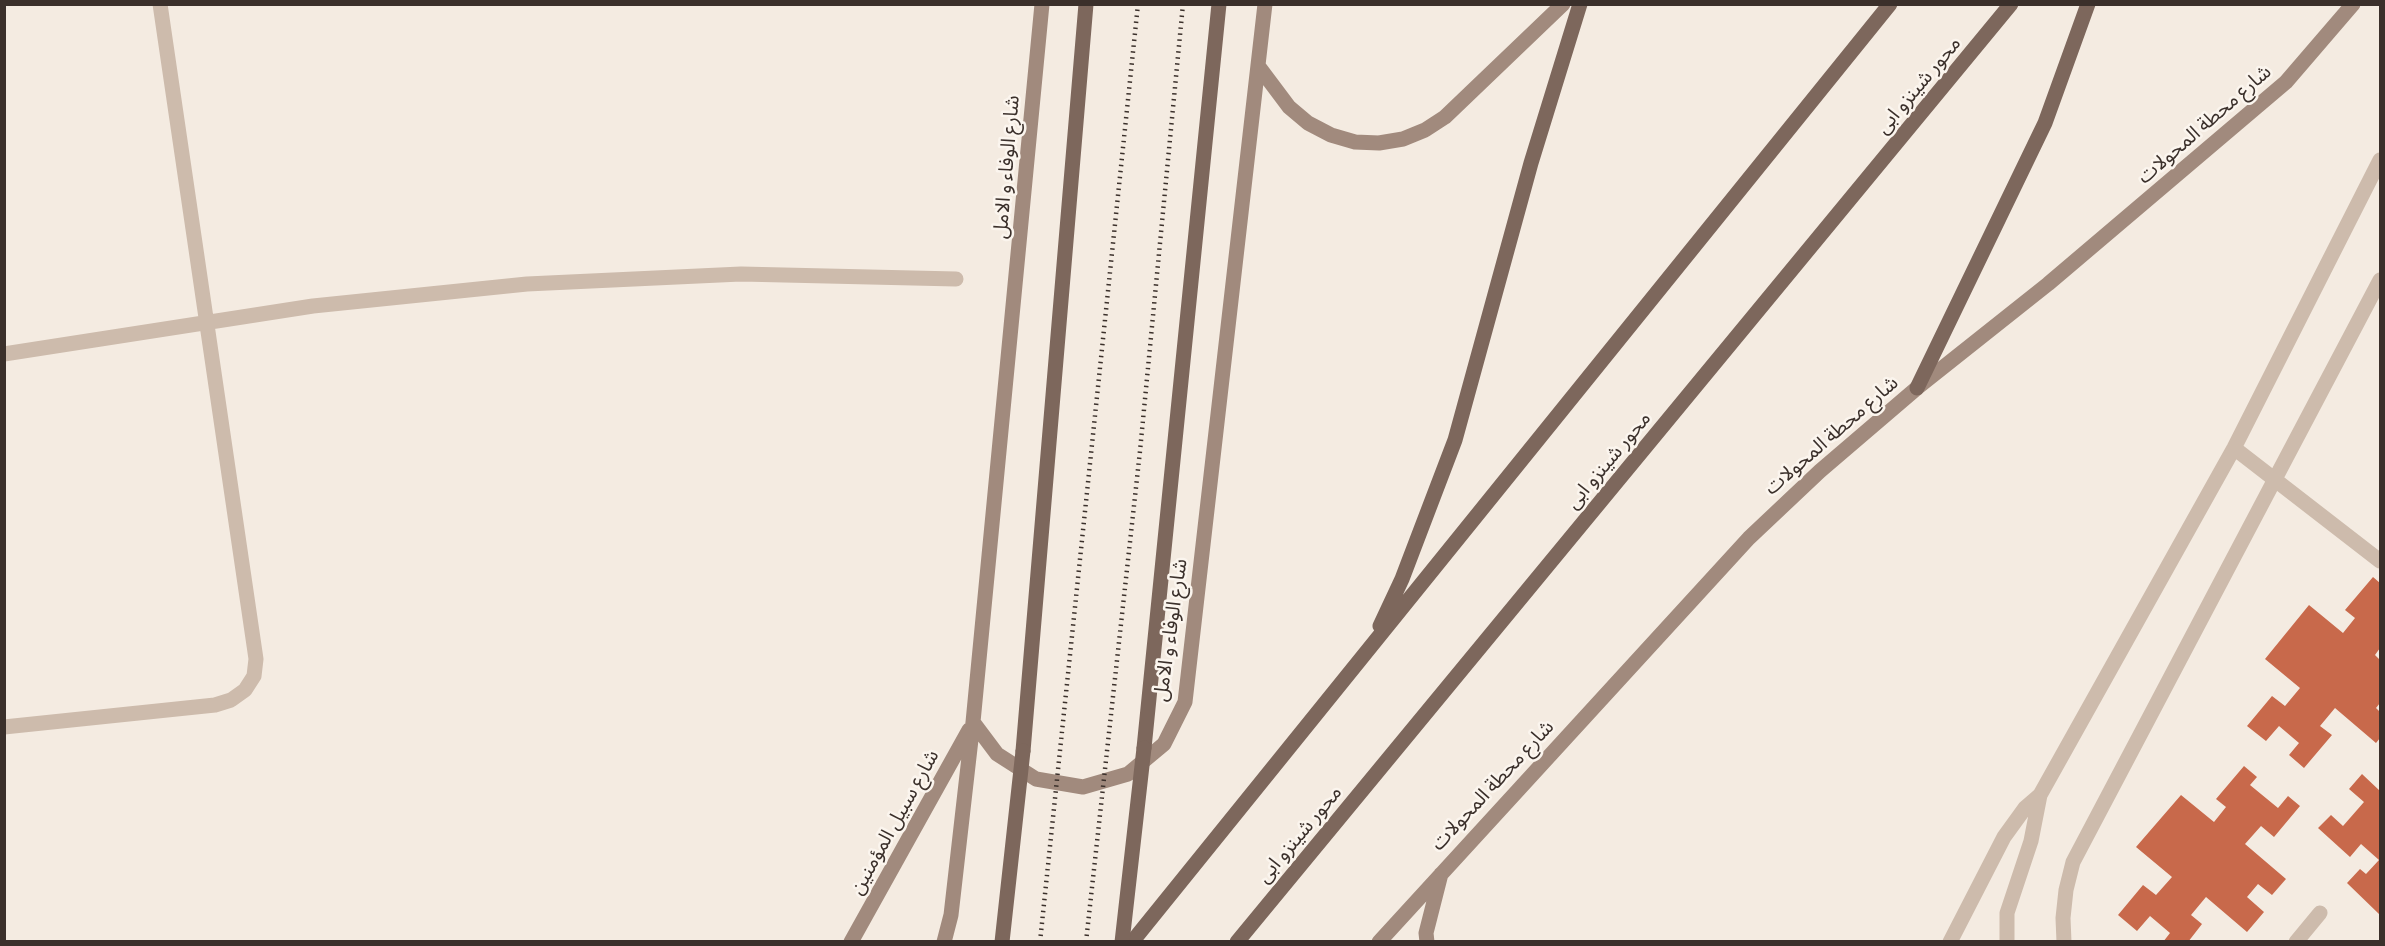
<!DOCTYPE html>
<meta charset="utf-8">
<style>
body{margin:0}
#map{position:relative;width:2385px;height:946px;overflow:hidden;background:#f4ebe1;font-family:Barlow,sans-serif}
canvas{display:block}
.frame{position:absolute;inset:0;border:6px solid #3b302b;pointer-events:none}
</style>
<div id="map">
<canvas width="2385" height="946"></canvas>
<div class="frame"></div>
</div>
<script>
const ctx = document.querySelector('canvas').getContext('2d');
ctx.lineJoin = 'round';
function paint(path, color) { ctx.fillStyle = color; ctx.fill(path, 'evenodd'); }
const toPath = rows => new Path2D(rows.map(r => 'M' + r).join(''));
function strokePath(path, color, width, dash) { ctx.strokeStyle = color; ctx.lineWidth = width; ctx.lineCap = dash ? 'butt' : 'round'; ctx.setLineDash(dash || []); ctx.stroke(path); }
function drawText(font, color, halo, rows, align = 'center') {
  ctx.font = font + ' Barlow,"Noto Sans Arabic",sans-serif'; ctx.lineWidth = 5; ctx.setLineDash([]); ctx.textBaseline = 'middle'; ctx.strokeStyle = halo; ctx.fillStyle = color; for (const [text, x, y, turn = 0] of rows) {
    ctx.save(); ctx.translate(x, y); ctx.rotate((+turn || 0) * Math.PI / 180); ctx.textAlign = isNaN(turn) ? turn : align; if (halo) ctx.strokeText(text, 0, 0); ctx.fillText(text, 0, 0); ctx.restore();
  }
}
const building = toPath([
 [2373,577,2380,583,2380,648,2375,655,2380,660,2380,703,2376,708,2380,712,2380,738,2376,743,2335,708,2320,726,2332,735,2304,768,2289,755,2299,743,2279,726,2266,741,2247,726,2272,696,2285,706,2300,688,2265,659,2309,605,2343,633,2355,618,2345,610],
 [2244,766,2257,777,2250,785,2278,808,2288,796,2300,806,2274,837,2261,826,2245,844,2286,879,2272,895,2258,884,2247,897,2264,912,2247,932,2206,897,2191,915,2202,924,2188,942,2163,942,2170,933,2150,916,2137,931,2118,915,2143,885,2156,895,2172,877,2136,847,2181,795,2214,822,2226,807,2216,799],
 [2362,774,2380,791,2380,915,2347,883,2360,869,2366,874,2379,860,2361,844,2350,857,2318,828,2331,815,2343,826,2364,802,2349,789]
]);
const lane = toPath([
 [4,354,313,306,527,284,741,274,956,279],
 [4,727,215,705,231,700,245,690,254,676,256,659,160,4],
 [2296,942,2320,913]
]);
const street = toPath([
 [2234,448,2380,561],
 [1950,942,2004,837,2025,808,2040,795,2234,448,2380,160],
 [2007,942,2007,913,2031,841,2040,795],
 [2064,942,2063,918,2066,890,2073,862,2380,280]
]);
const secondary = toPath([
 [1259,67,1289,107,1308,123,1331,135,1355,142,1379,143,1403,139,1425,130,1445,117,1563,4],
 [973,722,997,754,1036,779,1083,787,1128,774,1164,744,1185,702,1265,4],
 [851,942,969,730],
 [944,942,951,915,973,722,1042,4],
 [1379,942,1749,538,1820,471,1917,388,2048,284,2286,82,2353,4],
 [1427,942,1426,933,1441,874]
]);
const primary = toPath([
 [1917,388,2045,123,2088,4],
 [1380,626,1402,579,1455,440,1531,163,1580,4],
 [1144,748,1219,4],
 [1023,751,1086,4],
 [1132,942,1890,4],
 [1237,942,2011,4]
]);
const rail = toPath([
 [1040,942,1138,4],
 [1086,942,1140,451,1183,4]
]);
const primaryBridge = toPath([
 [1002,942,1023,751],
 [1122,942,1144,748]
]);
const streetNames = [
 ["محور شينزو ابى",1918,85,-50],
 ["شارع محطة المحولات",2204,124,-41],
 ["شارع الوفاء و الامل",1006,167,-85],
 ["شارع محطة المحولات",1831,435,-41],
 ["محور شينزو ابى",1608,460,-50],
 ["شارع الوفاء و الامل",1170,630,-82],
 ["شارع محطة المحولات",1492,785,-47],
 ["شارع سبيل المؤمنين",894,822,-61],
 ["محور شينزو ابى",1299,834,-50]
];
paint(building, '#c8694b');
strokePath(lane, '#cdbbac', 15);
strokePath(street, '#cdbbac', 15);
strokePath(secondary, '#a18a7d', 15);
strokePath(primary, '#7d675c', 15);
strokePath(rail, '#3b302b', 4.5, [1.5, 4.5]);
strokePath(primaryBridge, '#7d675c', 15);
drawText('20px', '#3b302b', '#fbf5ee', streetNames);
</script>
